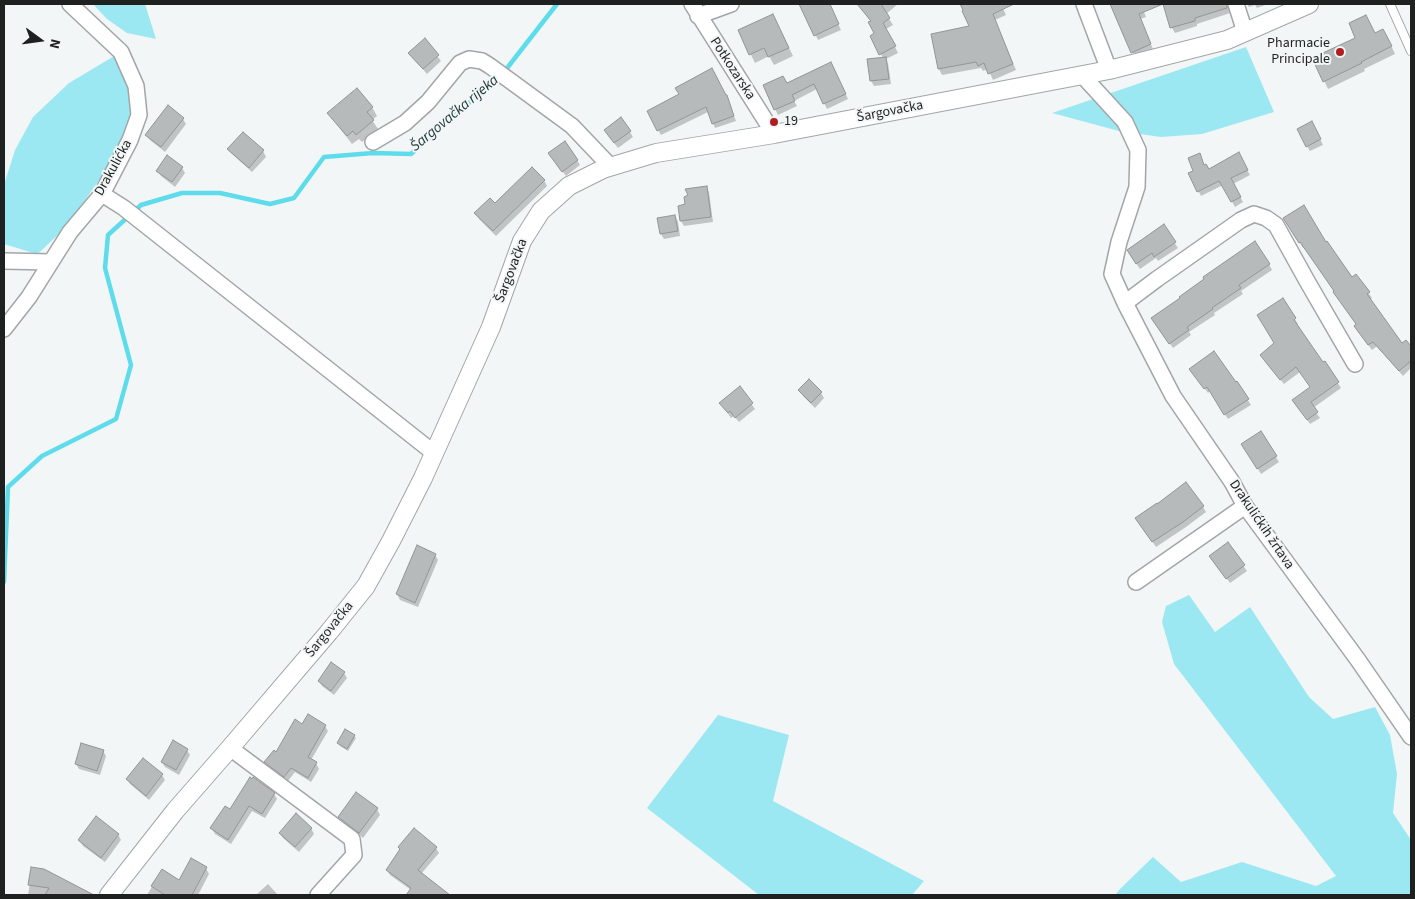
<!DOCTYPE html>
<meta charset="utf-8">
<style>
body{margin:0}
#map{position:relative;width:1415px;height:899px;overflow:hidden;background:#f2f6f6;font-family:"Source Sans 3",sans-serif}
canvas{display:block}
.frame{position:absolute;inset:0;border:5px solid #1f2121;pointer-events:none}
.north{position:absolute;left:15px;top:15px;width:50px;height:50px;-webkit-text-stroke:4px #f2f6f6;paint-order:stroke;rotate:104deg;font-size:14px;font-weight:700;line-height:20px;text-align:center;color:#1f2121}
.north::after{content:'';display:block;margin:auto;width:18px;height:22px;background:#1f2121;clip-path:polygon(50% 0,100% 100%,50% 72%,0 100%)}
</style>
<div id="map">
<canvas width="1415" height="899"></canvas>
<div class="frame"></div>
<div class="north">N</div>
</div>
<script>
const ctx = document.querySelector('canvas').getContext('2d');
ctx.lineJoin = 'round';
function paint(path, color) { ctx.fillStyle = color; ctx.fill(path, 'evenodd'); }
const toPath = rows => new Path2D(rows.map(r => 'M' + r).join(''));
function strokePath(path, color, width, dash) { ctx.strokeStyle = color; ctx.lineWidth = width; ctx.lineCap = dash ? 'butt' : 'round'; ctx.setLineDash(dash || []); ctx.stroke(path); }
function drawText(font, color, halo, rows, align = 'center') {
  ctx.font = font + ' "Source Sans 3",sans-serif'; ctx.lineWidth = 4; ctx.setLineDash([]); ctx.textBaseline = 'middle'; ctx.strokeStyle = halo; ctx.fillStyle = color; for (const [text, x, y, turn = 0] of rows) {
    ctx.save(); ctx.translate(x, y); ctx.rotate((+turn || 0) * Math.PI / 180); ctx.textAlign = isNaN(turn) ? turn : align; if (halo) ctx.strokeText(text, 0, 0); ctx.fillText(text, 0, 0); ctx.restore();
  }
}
const green = toPath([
 [93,4,145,4,156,39,127,33,107,19],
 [1246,47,1274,112,1202,134,1161,137,1119,131,1052,113],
 [121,52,136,86,130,140,92,190,69,224,42,250,37,254,4,244,4,185,15,150,33,117,69,83],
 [1189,595,1215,632,1250,607,1309,697,1333,719,1375,707,1390,735,1397,774,1393,813,1411,840,1411,895,1115,895,1120,889,1153,857,1181,882,1242,862,1316,886,1336,876,1174,664,1162,622,1166,606],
 [718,715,789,735,773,801,924,881,912,895,759,895,647,808]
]);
const shadow = toPath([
 [810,4,829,4,841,30,818,40,802,7],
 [858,4,898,4,886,14,893,25,886,29,898,53,886,59,888,63,891,84,874,86,871,81,869,60,883,58,871,36,876,34,871,22],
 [962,4,1001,4,1006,15,995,20,1016,70,993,80,988,69,983,71,981,68,942,75,939,69,932,35,971,27],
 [1112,4,1141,4,1146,17,1140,19,1153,49,1135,57],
 [1164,4,1231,4,1229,7,1230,13,1197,24,1197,26,1175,33,1172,28],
 [1247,4,1268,4,1257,8,1255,5,1249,7],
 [777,23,793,56,774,65,769,56,755,63,739,31],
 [1375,34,1387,37,1395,54,1364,69,1365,71,1328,89,1314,59],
 [425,40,441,61,427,74,413,58,410,53],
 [834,69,848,99,827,109,817,89,794,101,797,106,778,115,764,86,787,85],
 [726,96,736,121,715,128,708,112,661,135,658,130],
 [372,107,377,116,372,120,378,129,362,142,359,139,352,144,334,121,329,113],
 [183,119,186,124,165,152,150,140,146,135],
 [1315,128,1323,145,1310,151,1307,146],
 [630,132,633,137,618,148,608,135],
 [243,133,263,151,266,157,252,172,232,154,229,149],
 [1238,154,1250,175,1233,184,1243,202,1235,207,1223,185,1201,196,1190,174,1194,171,1202,160,1204,166,1209,170],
 [553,158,577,160,580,165,566,176],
 [182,168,185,173,175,187,161,176,158,171],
 [544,180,547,186,496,236,479,219,476,214],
 [706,187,709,192,713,222,684,226,681,221,686,205],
 [675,216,678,222,680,236,664,239,661,234,659,219],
 [1285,218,1325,243,1352,279,1356,276,1372,298,1370,300,1402,344,1406,341,1411,348,1411,368,1403,376,1377,346,1372,350,1358,331,1357,325,1304,247,1303,248],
 [1163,226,1178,248,1158,261,1156,258,1140,269,1128,251],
 [1269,264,1272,270,1241,291,1243,294,1214,313,1215,315,1189,332,1191,335,1173,348,1156,324,1181,298],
 [1282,300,1298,324,1296,325,1322,364,1324,362,1341,388,1313,408,1320,418,1310,424,1296,405,1311,387,1300,372,1284,384,1264,360,1276,344],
 [1194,374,1237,383,1251,405,1228,419,1210,391,1208,393],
 [740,388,755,409,739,422,734,416,731,418,724,408],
 [800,390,821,393,824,398,815,408,803,396],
 [1261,433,1279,462,1261,474,1243,445],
 [1203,507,1206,512,1186,527,1156,547,1140,523],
 [1228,544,1247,571,1230,583,1214,561],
 [435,555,438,560,418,607,400,600,397,594],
 [344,673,347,678,334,695,322,686,319,681],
 [303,725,325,726,328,731,311,760,316,763,319,769,311,782,295,772,288,781,269,767,266,762],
 [354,736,356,738,348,751,340,746,338,743],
 [187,750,190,755,179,775,165,767,162,762],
 [103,751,106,756,100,775,79,769,76,764],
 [144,759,162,775,165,780,149,800,130,784,127,779],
 [274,794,277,799,265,818,252,811,231,844,215,834,212,829,230,811],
 [356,794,377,809,380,815,363,838,342,822,339,817],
 [311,828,314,834,299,852,283,838,280,833],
 [118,834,121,840,105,862,83,846,80,841],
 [436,848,439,853,421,874,444,895,412,895,410,892,411,890,390,875,387,870],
 [191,860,206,868,209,874,198,895,147,895,162,870,180,881],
 [32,869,85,892,87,895,28,895],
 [268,884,278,895,256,895]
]);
const stream = toPath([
 [4,582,8,487,42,456,116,419,131,365,105,268,108,235,141,205,182,193,220,193,270,204,294,198,324,157,373,153,411,154,504,72,557,4]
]);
const building = toPath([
 [799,4,830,4,839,24,814,36,799,4],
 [857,4,881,4,890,18,883,23,896,46,879,55,870,36,874,33,868,22,871,21,857,4],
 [960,4,1014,4,993,14,1013,64,988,74,984,63,978,66,976,62,938,69,931,34,969,26,962,11,963,10,960,4],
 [1110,4,1163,4,1139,14,1151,44,1131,53,1110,4],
 [1163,4,1227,4,1227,8,1195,18,1195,21,1170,28,1163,4],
 [773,14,789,48,768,57,764,48,749,55,738,30,773,14],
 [1366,15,1375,33,1383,29,1392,46,1361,62,1362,63,1323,82,1312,58,1355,38,1349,23,1366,15],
 [425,38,439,55,423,69,408,53,425,38],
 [886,57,889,79,870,81,867,59,886,57],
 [831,62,846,94,823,104,814,84,792,95,795,101,774,110,763,85,783,76,787,83,831,62],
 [712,68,726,95,727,95,734,116,712,124,706,107,657,131,647,111,679,94,675,88,712,68],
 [357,88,373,107,367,112,374,120,356,135,353,131,347,136,327,113,357,88],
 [168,105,184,118,161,147,145,135,168,105],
 [621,117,631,131,614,143,604,130,621,117],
 [1312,121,1321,139,1306,147,1297,129,1312,121],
 [243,132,264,150,249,168,227,149,243,132],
 [565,141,578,160,562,172,548,153,565,141],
 [1239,152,1248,170,1231,178,1241,197,1231,202,1219,181,1197,192,1188,173,1193,171,1188,158,1200,153,1204,165,1206,164,1209,169,1239,152],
 [167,155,183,167,172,182,156,171,167,155],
 [532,167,545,180,493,231,474,213,490,198,495,203,532,167],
 [707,186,711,217,680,221,678,206,685,204,684,197,688,195,685,189,707,186],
 [1304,205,1326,242,1327,241,1352,277,1356,274,1370,292,1367,294,1402,343,1406,340,1411,346,1411,361,1399,371,1373,342,1368,345,1354,326,1356,324,1333,292,1334,291,1300,242,1299,243,1283,218,1304,205],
 [675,215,678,231,660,234,657,218,675,215],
 [1164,224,1176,242,1154,257,1152,253,1136,264,1127,250,1164,224],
 [1255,241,1270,264,1239,285,1241,288,1212,308,1213,309,1187,327,1189,330,1169,344,1151,318,1180,298,1179,297,1204,279,1203,277,1255,241],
 [1283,298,1296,318,1294,320,1323,362,1325,361,1339,382,1311,402,1318,412,1307,420,1292,400,1310,387,1296,367,1280,380,1260,355,1274,343,1257,315,1283,298],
 [1214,351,1236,382,1237,381,1249,399,1224,415,1207,387,1204,389,1189,369,1214,351],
 [809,379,822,392,811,403,798,390,809,379],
 [740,386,753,403,735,418,730,411,728,413,719,403,740,386],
 [1261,431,1277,456,1257,469,1241,444,1261,431],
 [1186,482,1204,506,1183,522,1152,542,1135,518,1157,503,1157,504,1186,482],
 [1228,542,1245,565,1226,579,1209,556,1228,542],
 [417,545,436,554,415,603,396,594,417,545],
 [331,662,345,672,331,691,318,681,331,662],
 [308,714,326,725,308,757,317,762,308,778,291,768,284,777,264,762,274,750,276,752,295,719,302,724,308,714],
 [345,729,355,735,347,749,337,743,345,729],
 [173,740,188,749,176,770,161,762,173,740],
 [81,743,104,750,97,771,75,764,81,743],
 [143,758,163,774,146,796,126,779,143,758],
 [250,777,252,779,253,777,275,793,262,814,249,806,228,840,210,828,225,806,230,809,250,777],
 [356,792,378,808,359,833,338,817,356,792],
 [296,813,312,828,295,847,279,833,296,813],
 [96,816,119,834,101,858,78,840,96,816],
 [414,828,437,847,418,870,450,895,406,895,411,888,386,870,400,849,398,847,414,828],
 [191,858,207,867,192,895,165,895,151,886,162,869,179,880,191,858],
 [31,867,44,869,94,895,45,895,49,888,28,885,31,867]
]);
const service = toPath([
 [1390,4,1411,51]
]);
const minor = toPath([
 [692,4,774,134],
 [1084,4,1109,70],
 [1236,4,1245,32],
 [698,16,731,4],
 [1082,75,1125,122,1138,150,1137,187,1119,242,1112,274,1125,303,1173,396,1232,482,1245,506,1358,660,1411,737],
 [373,142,405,123,428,102,460,63,469,59,482,61,490,66,572,126,611,167],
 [102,194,124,208,434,453],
 [4,261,51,262],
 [1125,303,1157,279,1241,220,1254,214,1266,218,1276,225,1307,281,1355,364],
 [4,329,29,297,70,232,102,194,130,140,139,115,136,86,121,52,70,4],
 [1136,582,1245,506],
 [230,748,352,839,354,855,318,895]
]);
const tertiary = toPath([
 [109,895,175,811,230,748,329,632,366,586,391,541,423,478,491,327,522,241,541,211,569,186,603,169,656,153,774,134,1109,70,1227,40,1309,4]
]);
const markers = [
 [1340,52,5,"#b01e21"],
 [774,122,5,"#b01e21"]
];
const poiNames = [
 ["Pharmacie",1330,44],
 ["Principale",1330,60],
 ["19",784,122,"left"]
];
const streetNames = [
 ["Potkozarska",732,69,57],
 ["Šargovačka",890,112,-11],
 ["Drakulićka",114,168,-61],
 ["Šargovačka",512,271,-69],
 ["Drakulićkih žrtava",1261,525,56],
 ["Šargovačka",330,630,-51]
];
const waterNames = [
 ["Šargovačka rijeka",455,114,-40]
];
paint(green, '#9be8f2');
paint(shadow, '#0003');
strokePath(stream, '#5edcec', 4.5);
paint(building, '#b6baba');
strokePath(building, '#919595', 1);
strokePath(service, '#a2a6a7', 10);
strokePath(minor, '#a2a6a7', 18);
strokePath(tertiary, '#a2a6a7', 20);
strokePath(service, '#fff', 8);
strokePath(minor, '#fff', 15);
strokePath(tertiary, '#fff', 18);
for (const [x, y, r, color] of markers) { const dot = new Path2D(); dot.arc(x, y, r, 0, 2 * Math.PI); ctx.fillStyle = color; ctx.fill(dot); strokePath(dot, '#f2f6f6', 2); }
drawText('14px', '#1f2121', '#f2f6f6', poiNames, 'right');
drawText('14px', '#1f2121', '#f2f6f6', streetNames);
drawText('italic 15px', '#20373a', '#f2f6f6', waterNames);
</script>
